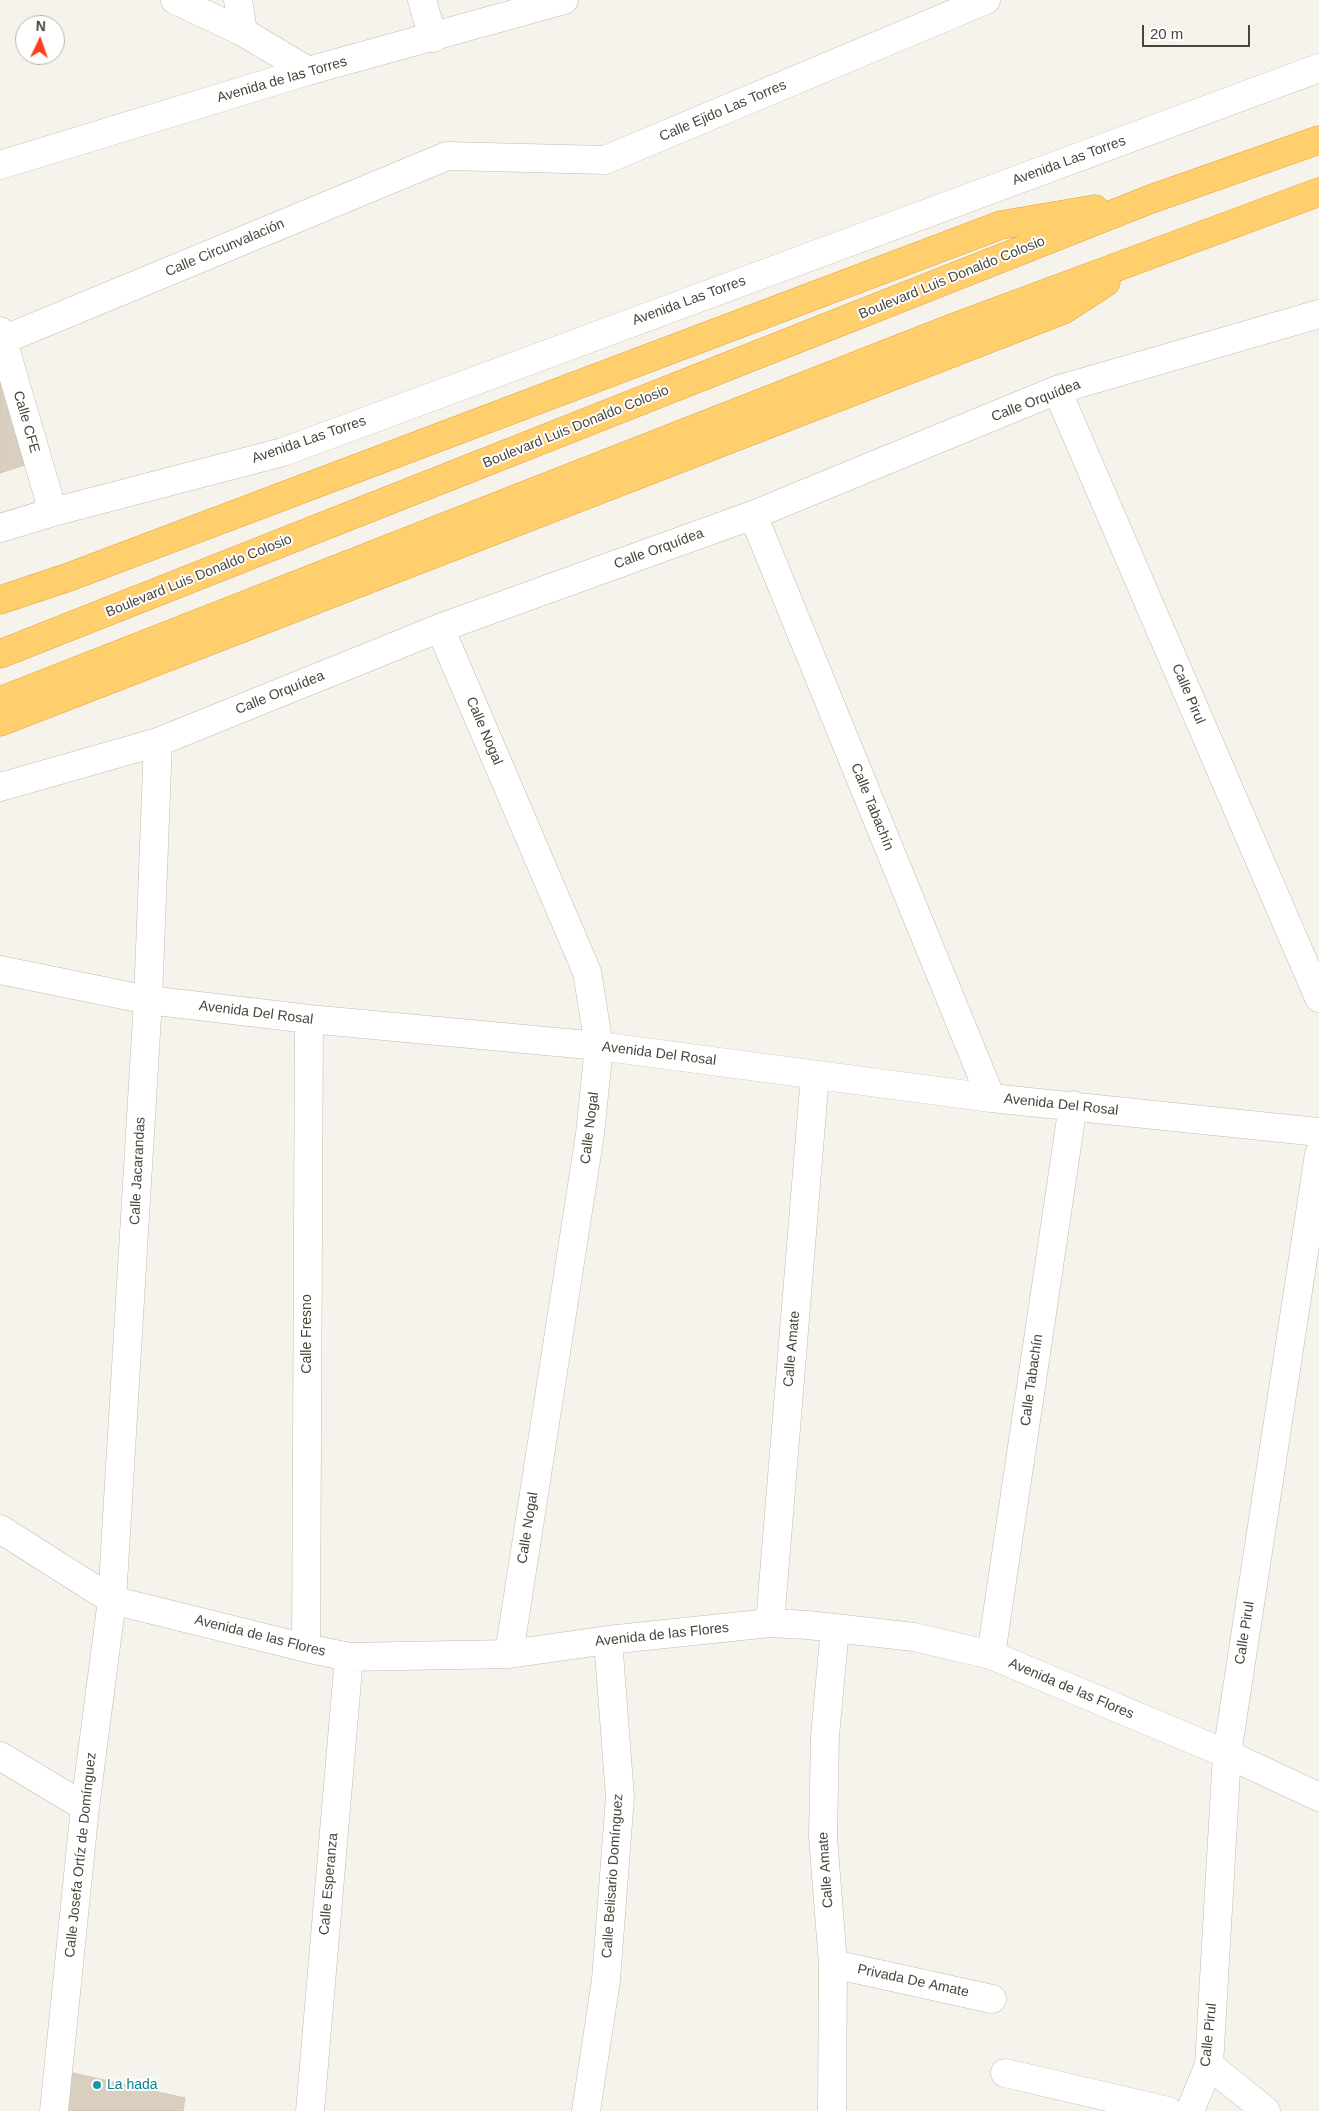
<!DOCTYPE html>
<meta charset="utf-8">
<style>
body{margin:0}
#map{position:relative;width:1319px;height:2111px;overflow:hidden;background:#f6f3ec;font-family:Arial,sans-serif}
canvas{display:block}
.north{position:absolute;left:15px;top:15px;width:50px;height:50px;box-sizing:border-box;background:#fff;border:1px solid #b7b4b0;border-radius:50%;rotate:3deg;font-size:14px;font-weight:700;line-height:20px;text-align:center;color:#4b4439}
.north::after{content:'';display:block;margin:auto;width:18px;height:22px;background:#fc3f1d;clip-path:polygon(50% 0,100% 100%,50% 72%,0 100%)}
.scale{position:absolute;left:1142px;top:25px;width:108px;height:22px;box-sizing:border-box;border:2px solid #4b4439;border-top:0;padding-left:6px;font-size:15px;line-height:18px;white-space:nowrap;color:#4b4439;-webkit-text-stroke:4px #fff;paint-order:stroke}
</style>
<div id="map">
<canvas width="1319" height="2111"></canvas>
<div class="north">N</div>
<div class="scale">20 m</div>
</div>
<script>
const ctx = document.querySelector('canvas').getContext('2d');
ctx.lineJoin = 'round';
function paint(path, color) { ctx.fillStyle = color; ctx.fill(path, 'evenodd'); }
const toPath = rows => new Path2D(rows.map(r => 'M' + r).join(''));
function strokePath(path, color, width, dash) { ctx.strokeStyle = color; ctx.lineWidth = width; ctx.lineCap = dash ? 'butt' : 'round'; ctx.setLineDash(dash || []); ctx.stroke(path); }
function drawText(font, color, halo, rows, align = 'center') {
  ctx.font = font + ' Arial,sans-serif'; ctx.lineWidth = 4; ctx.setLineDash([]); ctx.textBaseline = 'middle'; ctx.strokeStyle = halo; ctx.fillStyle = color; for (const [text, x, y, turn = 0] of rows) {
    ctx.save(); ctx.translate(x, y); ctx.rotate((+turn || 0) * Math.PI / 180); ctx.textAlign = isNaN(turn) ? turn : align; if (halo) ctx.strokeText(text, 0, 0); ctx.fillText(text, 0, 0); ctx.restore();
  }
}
const building = toPath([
 [0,367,28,464,0,473,0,367],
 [68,2072,185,2098,183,2111,64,2111,68,2072]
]);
const minor = toPath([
 [175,0,243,32,308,71],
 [238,0,243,32],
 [422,0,433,38],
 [0,165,308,71,564,0],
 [0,331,53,512],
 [3,340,447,156,605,160,986,0],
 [1057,390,1319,998],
 [753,515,991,1098],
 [0,528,53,512,283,452,1319,68],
 [440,628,587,972,599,1046,590,1134,509,1654],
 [0,787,158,742,440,628,753,515,1057,390,1319,314],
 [0,970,148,1000,309,1019,599,1046,991,1098,1319,1132],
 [0,1529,112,1600,306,1648,349,1657,509,1654,608,1640,770,1623,808,1625,914,1637,991,1655,1227,1754,1319,1797],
 [770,1623,815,1075],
 [306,1648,309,1019],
 [991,1655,1073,1105],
 [0,1756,85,1807],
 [833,1964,992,1999],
 [1209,2065,1266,2111],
 [1005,2073,1168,2111],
 [54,2111,85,1807,112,1600,148,1000,158,742],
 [310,2111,349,1657],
 [586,2111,606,1980,620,1797,608,1640],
 [832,2111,833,1964,823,1837,825,1736,835,1628],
 [1190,2111,1209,2065,1227,1754,1319,1154]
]);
const highway = toPath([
 [0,600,69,577,1001,225,1095,209],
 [0,654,1151,199,1319,140],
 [0,701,955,327,1319,192],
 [0,722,1063,310,1106,282]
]);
const markers = [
 [97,2085,5,"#0f9aa8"]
];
const streetNames = [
 ["Avenida de las Torres",282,80,-16],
 ["Calle Ejido Las Torres",723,111,-23],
 ["Avenida Las Torres",1069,161,-20],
 ["Calle Circunvalación",225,248,-23],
 ["Boulevard Luis Donaldo Colosio",952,278,-22],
 ["Avenida Las Torres",689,301,-20],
 ["Calle Orquídea",1036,401,-21],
 ["Calle CFE",26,422,74],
 ["Boulevard Luis Donaldo Colosio",576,427,-22],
 ["Avenida Las Torres",309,440,-19],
 ["Calle Orquídea",659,549,-20],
 ["Boulevard Luis Donaldo Colosio",199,576,-22],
 ["Calle Orquídea",280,693,-22],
 ["Calle Pirul",1188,694,67],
 ["Calle Nogal",484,731,67],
 ["Calle Tabachín",872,807,68],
 ["Avenida Del Rosal",256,1013,7],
 ["Avenida Del Rosal",659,1054,7],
 ["Avenida Del Rosal",1061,1105,6],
 ["Calle Nogal",590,1128,-83],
 ["Calle Jacarandas",138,1171,-87],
 ["Calle Fresno",307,1334,-90],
 ["Calle Amate",792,1349,-85],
 ["Calle Tabachín",1032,1380,-82],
 ["Calle Nogal",528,1528,-81],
 ["Calle Pirul",1245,1633,-81],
 ["Avenida de las Flores",662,1635,-6],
 ["Avenida de las Flores",260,1636,14],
 ["Avenida de las Flores",1071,1689,23],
 ["Calle Josefa Ortíz de Domínguez",81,1855,-84],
 ["Calle Amate",826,1870,-94],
 ["Calle Belisario Domínguez",613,1876,-86],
 ["Calle Esperanza",329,1884,-85],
 ["Privada De Amate",913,1981,12],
 ["Calle Pirul",1209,2035,-84]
];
const cultureNames = [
 ["La hada",107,2085]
];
paint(building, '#d8cfc1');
strokePath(building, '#d3c7b4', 1);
strokePath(minor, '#c2bbae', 29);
strokePath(highway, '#e0a43c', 29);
strokePath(minor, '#fff', 28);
strokePath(highway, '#ffcf6e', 28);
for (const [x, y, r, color] of markers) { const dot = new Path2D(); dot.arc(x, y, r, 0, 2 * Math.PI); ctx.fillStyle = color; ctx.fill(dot); strokePath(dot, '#fff', 2); }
drawText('14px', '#4b4439', '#fff', streetNames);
drawText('14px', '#0d838f', '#fff', cultureNames, 'left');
</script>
